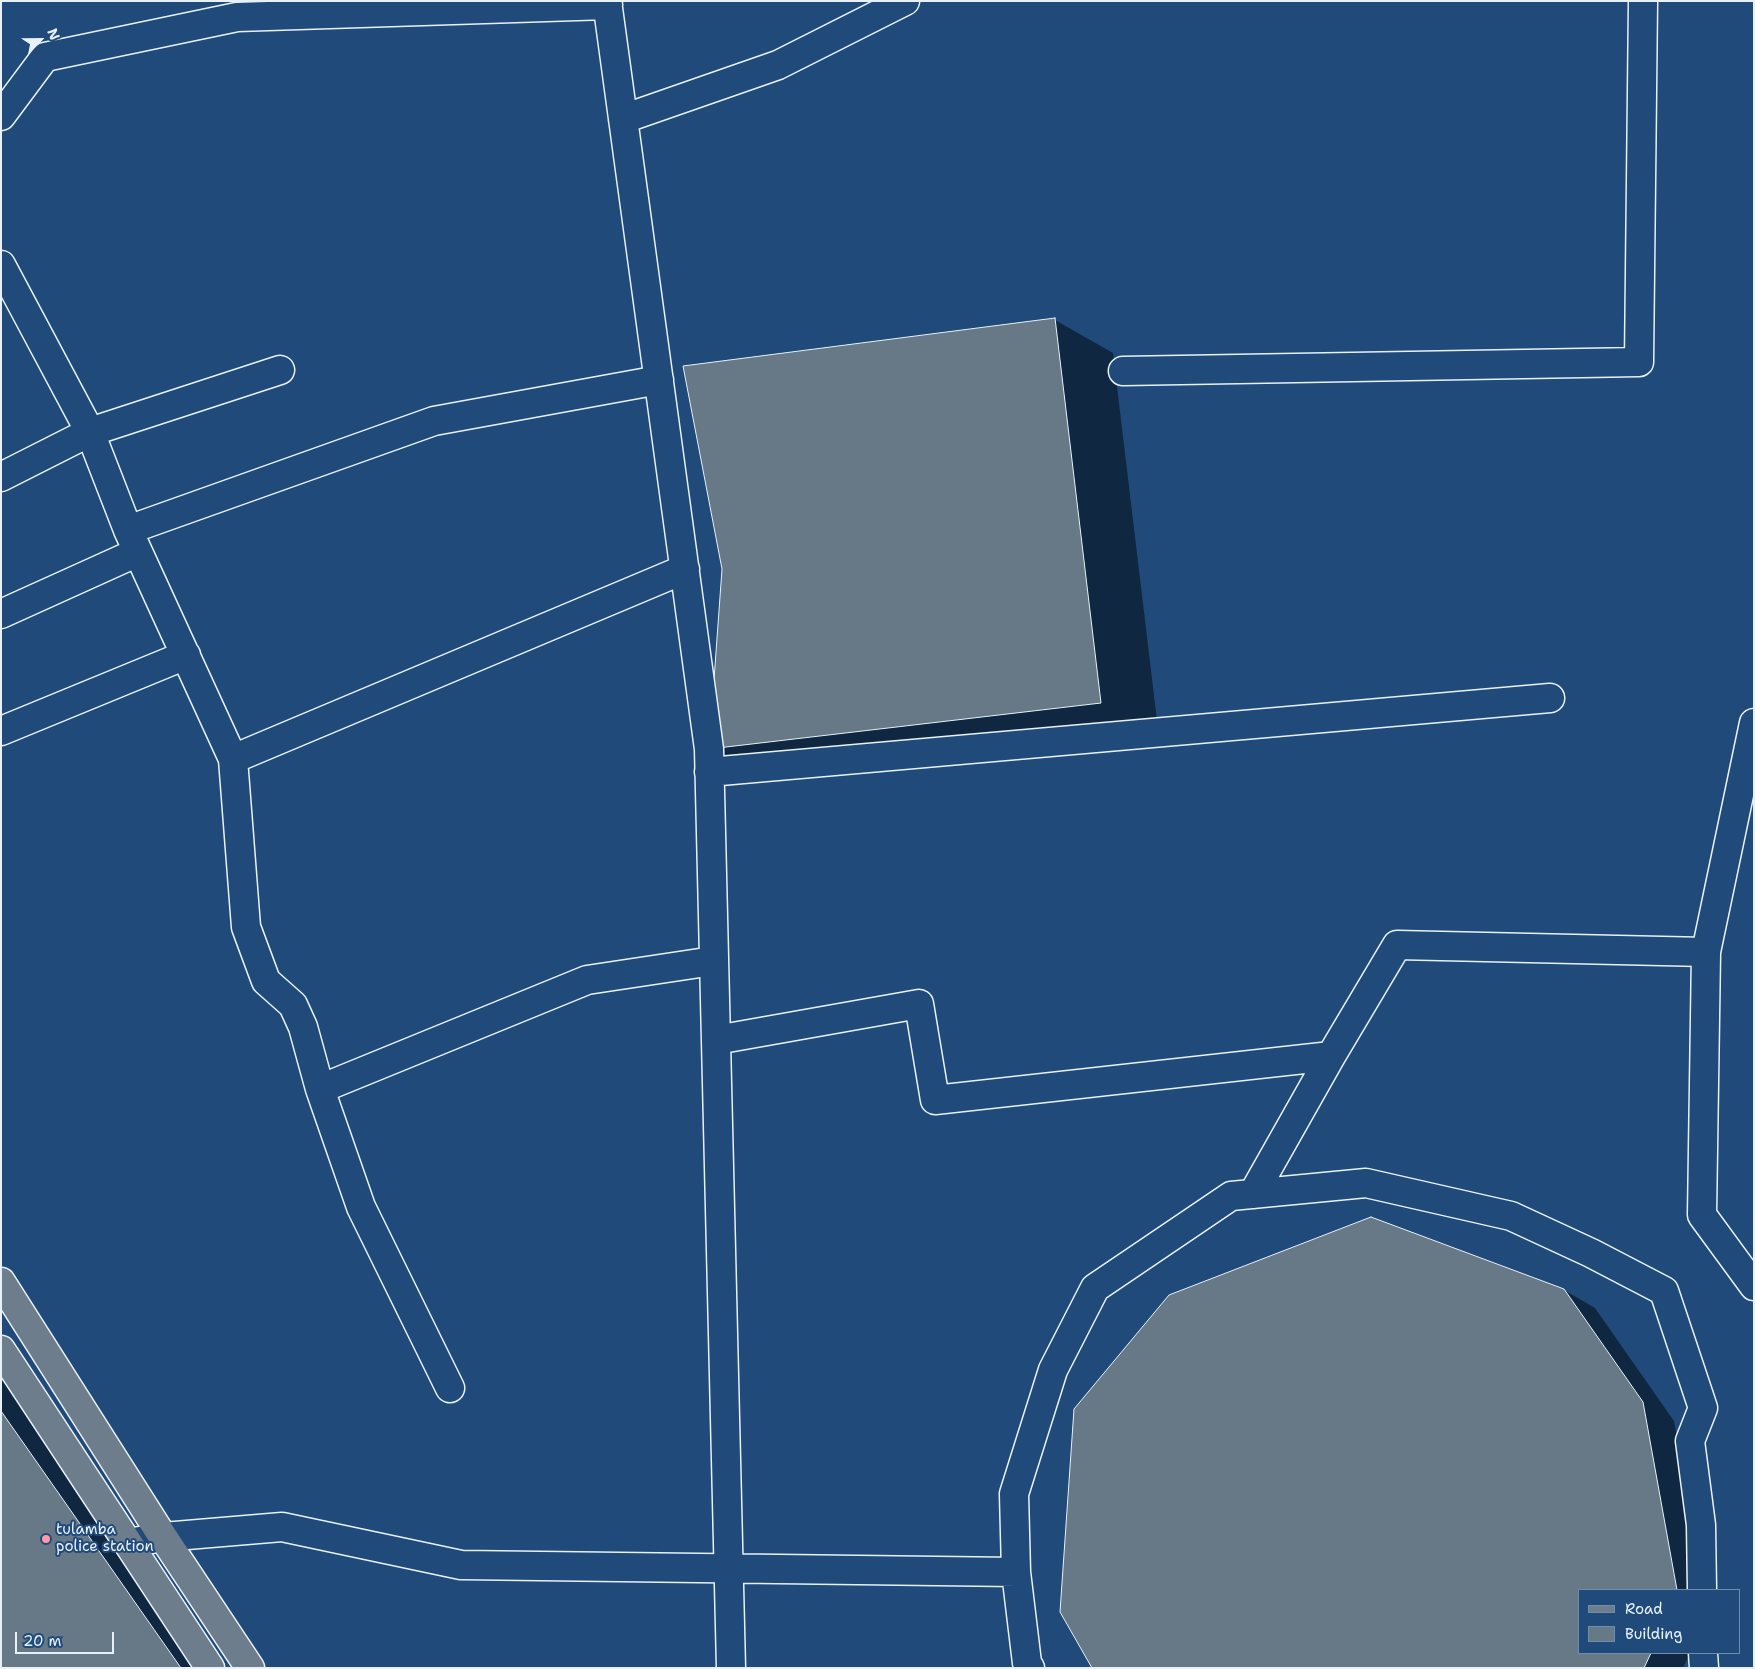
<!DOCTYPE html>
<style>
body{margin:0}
#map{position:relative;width:1755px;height:1669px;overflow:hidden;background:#1f4a7a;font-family:"Shantell Sans",sans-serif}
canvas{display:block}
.frame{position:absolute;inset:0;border:2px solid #e8f1f8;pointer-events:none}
.legend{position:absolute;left:1578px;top:1589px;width:162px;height:65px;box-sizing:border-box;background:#1f4a7a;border:1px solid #6f8dac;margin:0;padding:6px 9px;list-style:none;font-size:15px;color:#e8f1f8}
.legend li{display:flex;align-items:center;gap:10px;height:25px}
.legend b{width:25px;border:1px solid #6f8dac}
.north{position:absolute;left:15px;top:15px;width:50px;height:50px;-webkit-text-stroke:4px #1f4a7a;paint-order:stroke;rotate:67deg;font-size:14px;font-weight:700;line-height:20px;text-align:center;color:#e8f1f8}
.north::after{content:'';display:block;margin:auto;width:18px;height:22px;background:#e8f1f8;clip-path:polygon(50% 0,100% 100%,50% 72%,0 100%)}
.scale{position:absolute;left:15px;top:1632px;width:99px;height:22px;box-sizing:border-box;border:2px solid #e8f1f8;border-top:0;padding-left:6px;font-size:15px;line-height:18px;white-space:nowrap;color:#e8f1f8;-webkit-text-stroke:4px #1f4a7a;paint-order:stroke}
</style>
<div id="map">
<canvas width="1755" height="1669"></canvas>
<div class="frame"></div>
<ul class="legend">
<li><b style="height:6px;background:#6d7d8c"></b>Road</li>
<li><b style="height:14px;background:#677887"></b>Building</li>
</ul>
<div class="north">N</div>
<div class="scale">20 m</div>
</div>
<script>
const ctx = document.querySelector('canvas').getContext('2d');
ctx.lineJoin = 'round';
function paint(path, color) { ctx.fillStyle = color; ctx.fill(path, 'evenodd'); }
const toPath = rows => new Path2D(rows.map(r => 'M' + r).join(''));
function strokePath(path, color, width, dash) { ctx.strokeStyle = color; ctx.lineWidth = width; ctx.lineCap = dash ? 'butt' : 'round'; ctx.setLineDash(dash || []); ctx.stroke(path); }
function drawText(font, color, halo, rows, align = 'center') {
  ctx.font = font + ' "Shantell Sans",sans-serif'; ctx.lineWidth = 4; ctx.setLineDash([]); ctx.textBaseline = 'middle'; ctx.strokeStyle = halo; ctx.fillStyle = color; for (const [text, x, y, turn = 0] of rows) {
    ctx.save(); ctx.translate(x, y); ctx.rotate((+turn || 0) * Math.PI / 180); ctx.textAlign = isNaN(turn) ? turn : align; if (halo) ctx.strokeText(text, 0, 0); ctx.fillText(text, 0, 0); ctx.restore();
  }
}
const shadow = toPath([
 [1055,320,1113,353,1159,737,769,782,710,749],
 [1564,1290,1595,1308,1674,1421,1704,1590,1579,1590,1579,1653,1690,1653,1683,1668,1094,1668],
 [1,1377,204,1668,1,1668]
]);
const building = toPath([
 [1055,318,1101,703,709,749,722,569,683,366,1055,318],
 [1371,1217,1564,1289,1643,1402,1677,1590,1579,1590,1579,1653,1651,1653,1644,1668,1092,1668,1060,1612,1074,1409,1169,1295,1371,1217],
 [1,1411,181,1668,1,1668,1,1411]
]);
const minor = toPath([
 [607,1,709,749,731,1668],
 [1,116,45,57,237,17,608,5],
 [623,119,778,65,905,1],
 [1,265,90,432,128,530,233,759,246,927,266,981,293,1005,303,1027,320,1089,361,1207,450,1388],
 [1123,371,1639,362,1643,1],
 [1,477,90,432,280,370],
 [128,530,434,421,659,380],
 [1,614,138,552],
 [1,731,186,655],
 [233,759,685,569],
 [709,772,1550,698],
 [1706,952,1754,723],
 [716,1040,919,1004,935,1100,1331,1056],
 [320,1089,587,980,713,961],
 [1253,1194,1331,1056,1397,945,1706,952,1702,1215,1754,1286],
 [128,1543,163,1537,282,1527,461,1565,1016,1572],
 [1703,1653,1704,1668],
 [1030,1668,1027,1663,1016,1572,1014,1494,1053,1370,1095,1288,1231,1196,1366,1183,1511,1216,1591,1253,1664,1291,1703,1408,1690,1441,1701,1525,1702,1590]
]);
const major = toPath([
 [1,1282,163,1537,250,1668],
 [1,1350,210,1668]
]);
const markers = [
 [46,1539,5,"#ff9aa2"]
];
const poiNames = [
 ["tulamba",56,1530],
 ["police station",56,1547]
];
paint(shadow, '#0007');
paint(building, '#677887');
strokePath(building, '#e8f1f8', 1);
strokePath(minor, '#e8f1f8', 31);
strokePath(major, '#e8f1f8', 31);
strokePath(minor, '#1f4a7a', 28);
strokePath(major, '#6d7d8c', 28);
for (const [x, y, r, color] of markers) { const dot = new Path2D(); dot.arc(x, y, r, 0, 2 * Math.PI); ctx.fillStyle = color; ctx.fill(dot); strokePath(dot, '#1f4a7a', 2); }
drawText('15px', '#e8f1f8', '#1f4a7a', poiNames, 'left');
</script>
